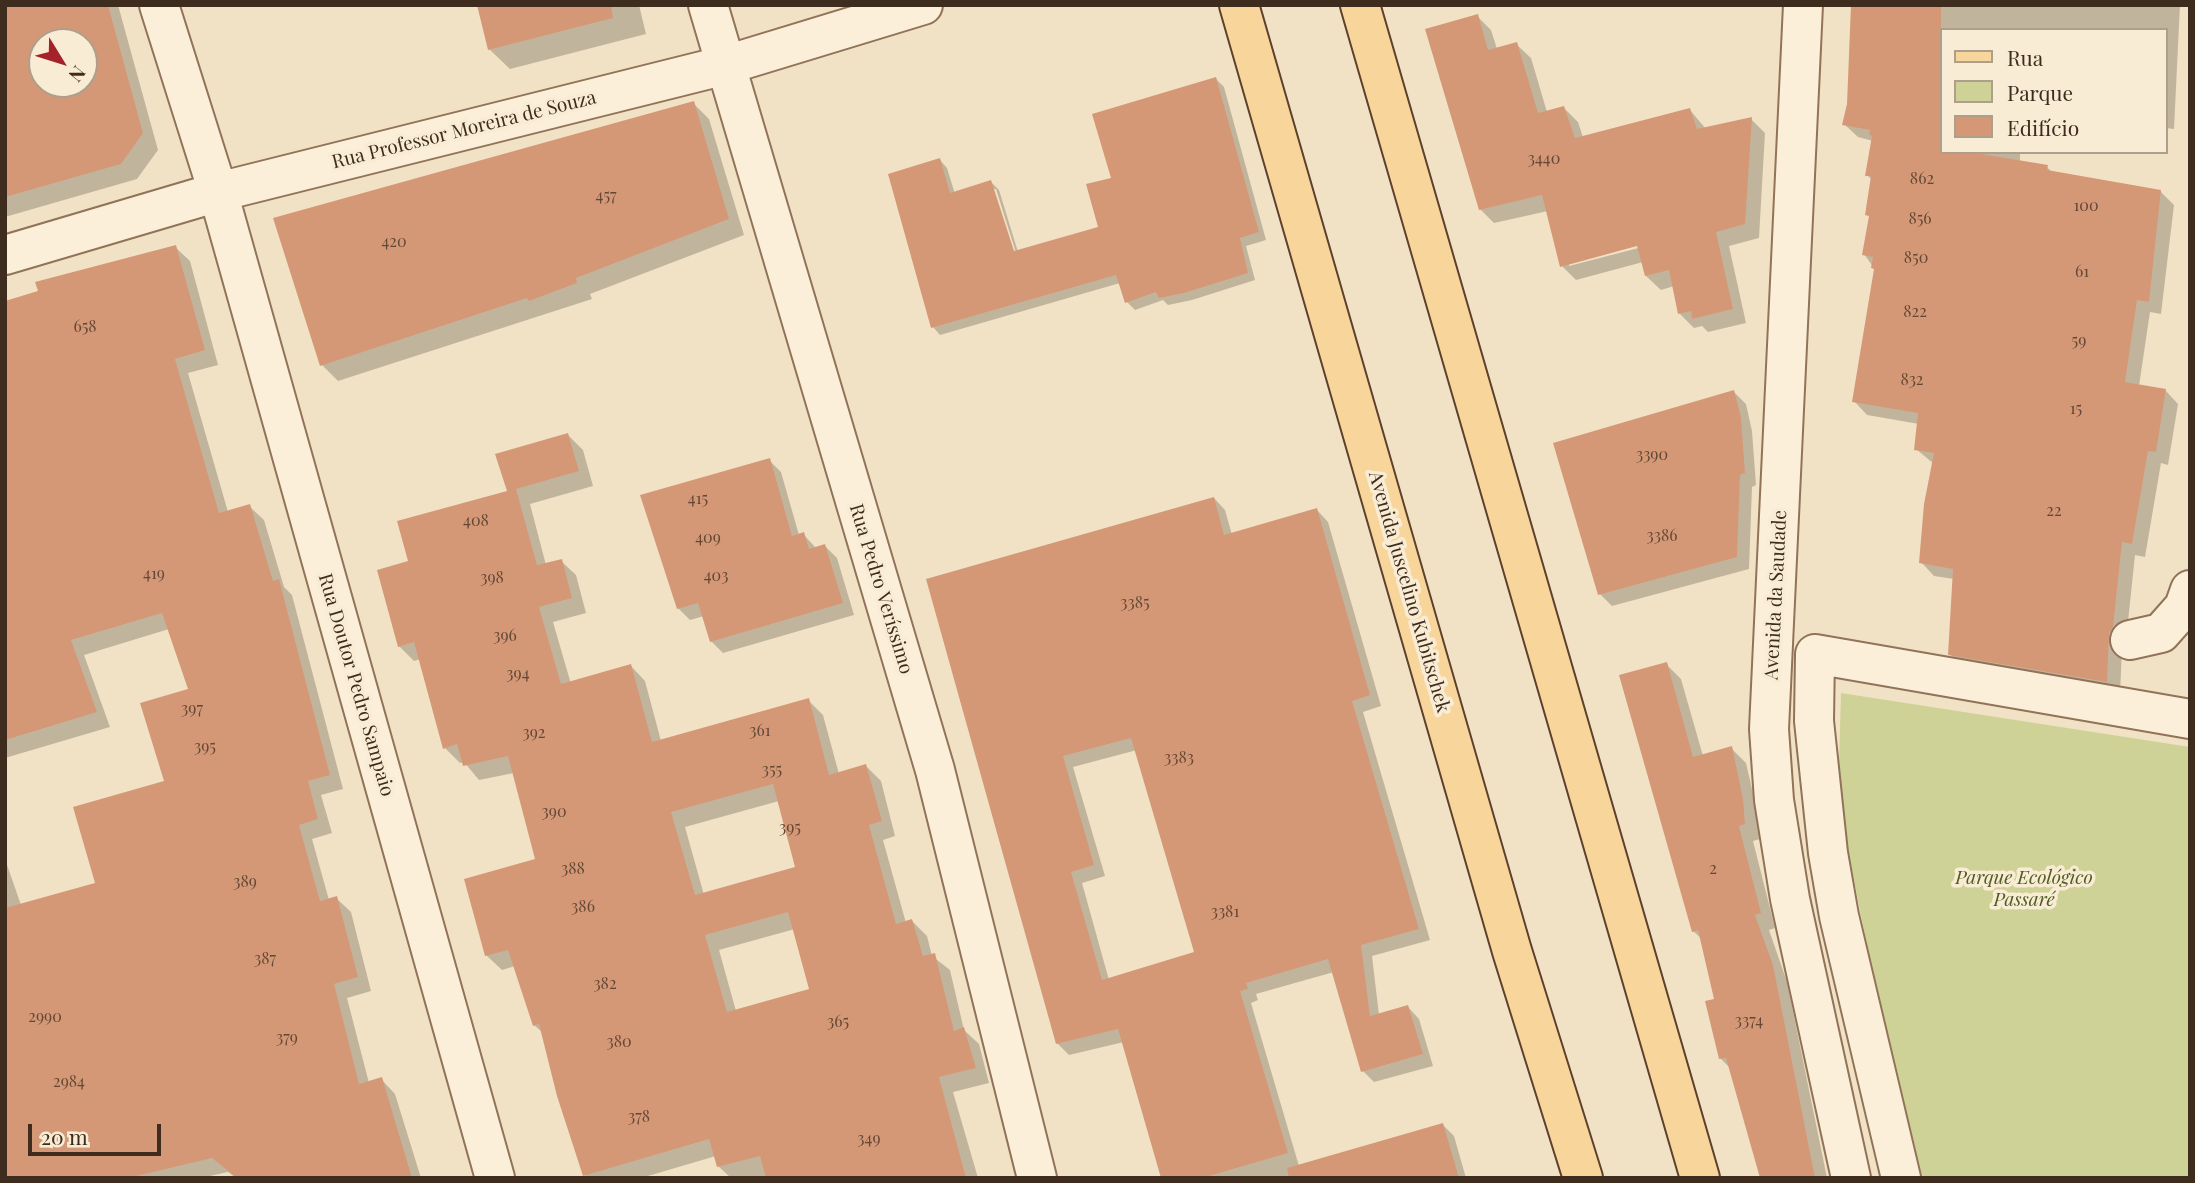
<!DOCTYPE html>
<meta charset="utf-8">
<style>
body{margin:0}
#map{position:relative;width:2195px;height:1183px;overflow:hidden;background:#f2e2c5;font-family:"Playfair Display",serif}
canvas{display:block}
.frame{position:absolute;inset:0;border:7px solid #3e2c1e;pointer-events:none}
.legend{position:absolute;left:1940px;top:28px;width:228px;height:126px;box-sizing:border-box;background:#f9ecd5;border:2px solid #ae9f8c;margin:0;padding:9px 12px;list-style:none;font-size:21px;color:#3e2c1e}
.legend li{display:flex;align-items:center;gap:14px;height:35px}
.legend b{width:35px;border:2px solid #ae9f8c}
.north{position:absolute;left:28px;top:28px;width:70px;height:70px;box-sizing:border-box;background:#f9ecd5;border:2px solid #ae9f8c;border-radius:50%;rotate:128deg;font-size:19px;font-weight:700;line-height:28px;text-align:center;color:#3e2c1e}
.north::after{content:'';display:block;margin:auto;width:24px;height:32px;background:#a5222b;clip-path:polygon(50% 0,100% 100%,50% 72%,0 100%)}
.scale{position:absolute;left:28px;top:1124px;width:133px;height:32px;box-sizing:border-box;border:4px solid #3e2c1e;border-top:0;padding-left:9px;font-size:21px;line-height:24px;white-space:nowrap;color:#3e2c1e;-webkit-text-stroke:5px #f9ecd5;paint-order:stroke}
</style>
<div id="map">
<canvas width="2195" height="1183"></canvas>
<div class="frame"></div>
<ul class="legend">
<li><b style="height:9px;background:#f8d59a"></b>Rua</li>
<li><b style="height:19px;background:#cfd297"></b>Parque</li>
<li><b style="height:19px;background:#d49877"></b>Edifício</li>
</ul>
<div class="north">N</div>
<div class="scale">20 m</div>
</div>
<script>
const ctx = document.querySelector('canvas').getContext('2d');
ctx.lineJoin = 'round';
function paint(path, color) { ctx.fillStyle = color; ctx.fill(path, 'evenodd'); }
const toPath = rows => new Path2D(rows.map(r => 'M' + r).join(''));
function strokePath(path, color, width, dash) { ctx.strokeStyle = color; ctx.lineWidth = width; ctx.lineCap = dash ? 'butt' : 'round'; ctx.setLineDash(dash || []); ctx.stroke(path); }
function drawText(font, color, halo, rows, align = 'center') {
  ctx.font = font + ' "Playfair Display",serif'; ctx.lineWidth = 7; ctx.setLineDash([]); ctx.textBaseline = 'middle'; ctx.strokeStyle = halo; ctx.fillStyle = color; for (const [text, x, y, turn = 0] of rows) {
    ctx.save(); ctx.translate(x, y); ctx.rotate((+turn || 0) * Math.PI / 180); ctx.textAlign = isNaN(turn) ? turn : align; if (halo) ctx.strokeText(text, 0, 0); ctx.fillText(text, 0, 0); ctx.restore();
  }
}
const green = toPath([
 [1841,693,2190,747,2190,1178,1919,1178,1869,956,1838,799]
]);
const shadow = toPath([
 [5,5,118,5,158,150,137,179,5,217],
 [42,42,84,42,84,84,42,84],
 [488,5,639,5,646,34,510,69,489,49],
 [1853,5,2180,5,2174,129,2165,128,2165,30,1941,30,1941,152,2020,152,2020,162,2047,167,2053,173,2161,192,2174,205,2161,314,2150,312,2139,386,2165,390,2178,404,2168,465,2161,463,2145,557,2135,555,2126,641,2122,648,2120,695,1963,668,1950,654,1954,579,1934,576,1921,562,1934,464,1916,449,1919,424,1867,415,1854,401,1876,271,1864,254,1870,217,1867,214,1872,180,1867,175,1873,141,1858,137,1844,124,1848,104],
 [1477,16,1491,30,1497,49,1516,44,1531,58,1547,112,1564,108,1578,122,1583,137,1690,110,1706,129,1751,119,1765,133,1759,238,1729,246,1746,323,1708,332,1702,326,1694,328,1680,314,1674,286,1661,290,1646,276,1643,262,1576,280,1562,266,1548,211,1494,223,1480,209],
 [1645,242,1646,246,1569,266,1569,263],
 [1216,79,1224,87,1266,240,1246,246,1255,280,1192,300,1168,305,1163,300,1135,310,1127,302,1120,283,940,335,933,327,940,160,947,168,955,194,991,182,999,190,1018,252,1100,228,1114,179],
 [992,189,996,189,1018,259,1015,260],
 [693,103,709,119,744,235,590,294,592,299,338,381,322,365],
 [175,247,190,261,218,365,188,373,228,512,249,506,264,520,284,587,292,595,343,789,321,795,332,833,312,839,329,900,336,898,351,912,371,991,347,998,369,1083,381,1079,395,1094,421,1178,236,1178,228,1172,201,1178,5,1178,5,859,21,905,97,885,166,782,190,690,169,629,84,655,110,727,5,758,5,302],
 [1734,392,1746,404,1752,431,1756,485,1752,487,1749,569,1612,606,1600,594],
 [568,435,583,450,593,486,530,504,546,565,561,561,576,575,586,613,553,622,571,684,631,666,645,681,661,741,808,700,823,715,839,774,866,766,881,781,895,836,883,840,906,923,912,921,927,936,932,956,950,970,964,1030,979,1044,989,1083,953,1092,978,1178,731,1178,718,1166,716,1156,641,1178,587,1178,585,1175,543,1033,534,1025,515,966,502,970,487,956,467,880,537,860,514,773,479,780,464,762,460,763,445,748,421,659,414,661,399,646,410,562,509,492],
 [779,801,797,868,704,895,685,827],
 [795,929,811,990,736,1011,719,950],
 [769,460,781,472,799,535,803,534,816,548,825,546,837,558,854,615,723,653,711,641,704,616,690,620,678,608],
 [1214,498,1225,510,1232,535,1317,510,1328,522,1381,706,1363,712,1430,940,1372,956,1379,1015,1408,1007,1419,1019,1433,1066,1374,1082,1363,1071,1334,972,1256,994,1258,1000,1251,1003,1299,1166,1443,1125,1454,1136,1466,1178,1163,1178,1124,1042,1069,1055,1058,1044,928,581],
 [1137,750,1196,953,1109,980,1082,883,1105,876,1073,767],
 [1666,664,1681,679,1703,756,1731,748,1746,763,1758,815,1760,839,1753,841,1775,928,1769,930,1787,982,1827,1178,1761,1178,1731,1069,1720,1058,1716,1000,1703,940,1693,931]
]);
const building = toPath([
 [5,5,108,5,143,133,121,164,5,197],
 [42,42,84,42,84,84,42,84],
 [477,5,611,5,613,18,488,50],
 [1851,5,1941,5,1941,152,1969,152,2048,165,2047,170,2161,190,2149,302,2137,300,2125,382,2166,389,2156,452,2148,451,2132,544,2122,542,2113,627,2109,634,2107,682,1948,655,1953,569,1919,563,1924,504,1934,453,1914,450,1918,413,1852,402,1874,269,1871,268,1873,257,1862,255,1869,216,1865,215,1871,176,1865,176,1872,136,1869,135,1870,130,1842,125,1847,104],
 [1478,14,1488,50,1517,42,1538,113,1564,106,1575,138,1690,108,1697,129,1752,117,1745,224,1716,232,1733,309,1692,319,1691,311,1678,314,1669,270,1645,276,1637,246,1560,267,1542,195,1479,210,1425,29],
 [1216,77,1259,232,1240,238,1248,273,1184,293,1159,298,1156,292,1125,303,1116,275,931,328,888,174,940,158,950,193,991,180,1014,251,1098,227,1086,184,1111,178,1092,114],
 [694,101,729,219,576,278,577,283,529,301,527,298,320,366,273,218],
 [176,245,205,350,175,359,219,513,250,504,273,581,279,579,330,775,308,781,318,819,299,825,320,901,337,896,358,977,334,984,359,1084,382,1077,412,1178,237,1178,212,1158,128,1178,5,1178,5,908,95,883,73,807,164,781,140,703,188,689,162,613,71,640,97,712,5,740,5,301,38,291,35,282],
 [1734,390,1741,417,1745,473,1740,475,1737,557,1598,595,1553,443],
 [568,433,579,471,516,489,537,565,562,559,572,598,539,607,561,684,631,664,652,742,809,698,829,775,866,764,882,821,869,825,896,924,912,919,923,956,935,953,954,1031,964,1027,976,1068,939,1077,966,1178,766,1178,760,1156,717,1167,709,1139,583,1176,557,1096,539,1024,533,1026,508,950,485,956,464,879,535,859,508,756,463,766,457,744,443,749,414,642,398,647,377,570,408,561,397,521,507,491,495,454],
 [773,784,795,867,695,895,671,812],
 [788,912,809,989,727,1012,705,935],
 [770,458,792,536,804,532,809,549,825,544,843,603,710,642,698,603,677,609,640,495],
 [1214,497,1224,535,1317,508,1370,695,1352,701,1419,929,1361,945,1370,1016,1408,1005,1423,1054,1361,1072,1328,959,1246,983,1248,989,1240,991,1288,1153,1202,1178,1161,1178,1118,1029,1056,1044,926,579],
 [1131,738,1194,952,1102,980,1071,872,1094,865,1063,756],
 [1667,662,1693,757,1732,746,1743,799,1745,824,1739,826,1761,913,1755,915,1773,965,1815,1178,1760,1178,1726,1058,1719,1059,1705,1001,1714,999,1698,930,1692,932,1619,675],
 [1443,1123,1459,1178,1289,1178,1287,1168]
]);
const minor = toPath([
 [159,5,218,192,495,1178],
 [708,5,935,770,1037,1178],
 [1803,5,1769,729,1774,800,1790,899,1851,1178],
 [5,255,218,192,726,65,923,5],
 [2130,640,2161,633,2184,607,2190,590],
 [1901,1178,1839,916,1828,853,1814,721,1815,654,2190,719]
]);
const major = toPath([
 [1239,5,1512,951,1583,1178],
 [1360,5,1700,1178]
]);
const numberNames = [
 ["3440",1544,159],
 ["862",1922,179],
 ["457",606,196],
 ["100",2086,206],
 ["856",1920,219],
 ["420",394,242],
 ["850",1916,258],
 ["61",2082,272],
 ["822",1915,312],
 ["658",85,327],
 ["59",2079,341],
 ["832",1912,380],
 ["15",2076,409],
 ["3390",1652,455],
 ["415",698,499],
 ["22",2054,511],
 ["408",476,521],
 ["3386",1662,536],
 ["409",708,538],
 ["419",154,574],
 ["403",716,576],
 ["398",492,578],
 ["3385",1135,603],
 ["396",505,636],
 ["394",518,674],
 ["397",192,709],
 ["361",760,731],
 ["392",534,733],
 ["395",205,747],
 ["3383",1179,758],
 ["355",772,770],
 ["390",554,812],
 ["395",790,828],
 ["388",573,869],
 ["2",1713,869],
 ["389",245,882],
 ["386",583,907],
 ["3381",1225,912],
 ["387",265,959],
 ["382",605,984],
 ["2990",45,1017],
 ["3374",1749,1021],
 ["365",838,1022],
 ["379",287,1038],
 ["380",619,1042],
 ["2984",69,1082],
 ["378",639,1117],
 ["349",869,1139]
];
const streetNames = [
 ["Rua Professor Moreira de Souza",464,130,-14],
 ["Rua Pedro Veríssimo",881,589,73],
 ["Avenida Juscelino Kubitschek",1409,592,74],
 ["Avenida da Saudade",1776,595,-87],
 ["Rua Doutor Pedro Sampaio",356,685,74]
];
const parkNames = [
 ["Parque Ecológico",2024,878],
 ["Passaré",2024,900]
];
paint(green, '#cfd297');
paint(shadow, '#0003');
paint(building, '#d49877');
strokePath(minor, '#907359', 42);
strokePath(major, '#5d412d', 42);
strokePath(minor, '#fcefd9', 38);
strokePath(major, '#f8d59a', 38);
drawText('16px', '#644734', null, numberNames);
drawText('19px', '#3e2c1e', '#f9ecd5', streetNames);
drawText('italic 19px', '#515d22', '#f9ecd5', parkNames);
</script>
